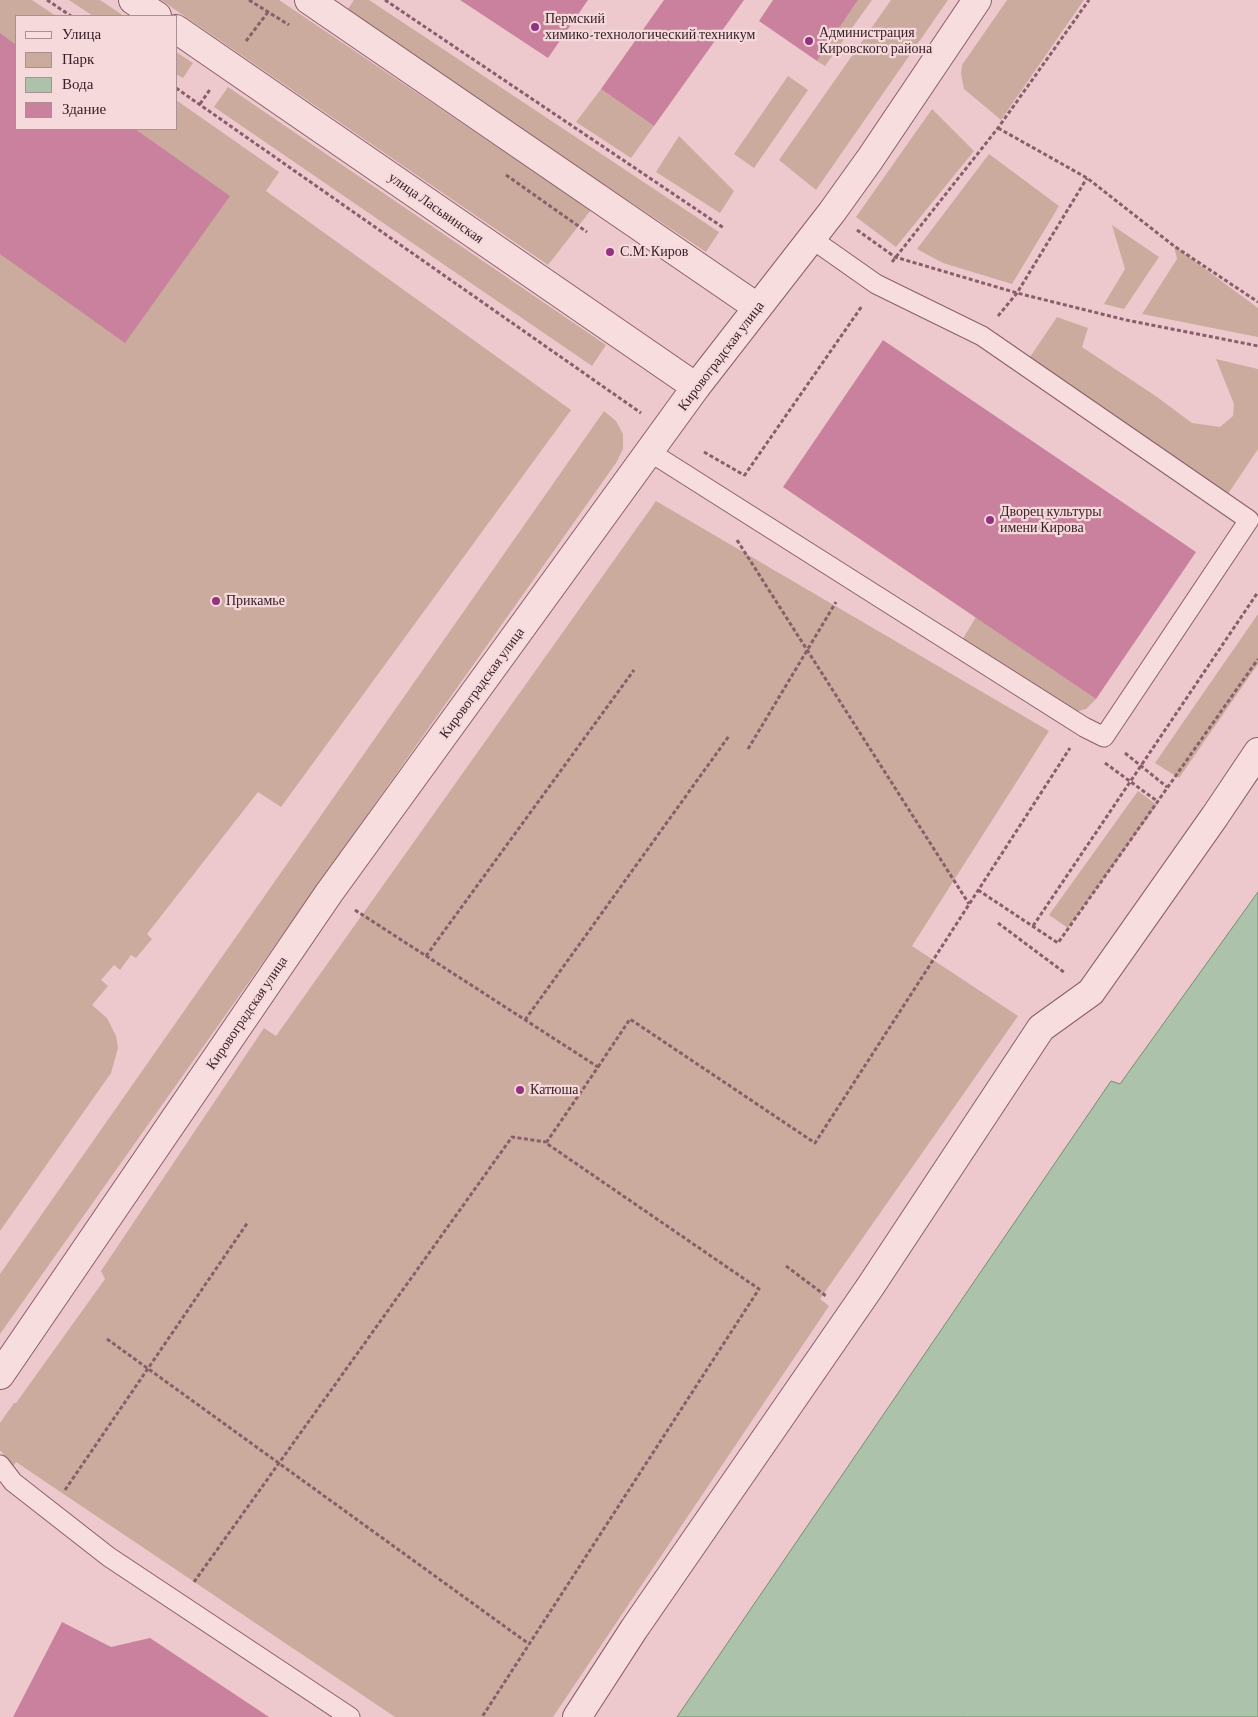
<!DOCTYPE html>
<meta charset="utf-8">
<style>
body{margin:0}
#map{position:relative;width:1258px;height:1717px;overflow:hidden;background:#edc9cd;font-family:"Crimson Pro",serif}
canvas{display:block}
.legend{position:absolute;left:15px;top:15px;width:162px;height:115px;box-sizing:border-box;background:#f5d9db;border:1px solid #aa8f94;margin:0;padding:6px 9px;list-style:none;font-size:15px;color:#3a2129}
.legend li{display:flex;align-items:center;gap:10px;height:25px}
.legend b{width:25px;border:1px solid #aa8f94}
</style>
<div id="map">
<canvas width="1258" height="1717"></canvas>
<ul class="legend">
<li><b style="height:6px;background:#f8dddf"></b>Улица</li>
<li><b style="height:14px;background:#cbab9d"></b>Парк</li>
<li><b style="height:14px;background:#acc2aa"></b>Вода</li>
<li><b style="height:14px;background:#c9819d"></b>Здание</li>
</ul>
</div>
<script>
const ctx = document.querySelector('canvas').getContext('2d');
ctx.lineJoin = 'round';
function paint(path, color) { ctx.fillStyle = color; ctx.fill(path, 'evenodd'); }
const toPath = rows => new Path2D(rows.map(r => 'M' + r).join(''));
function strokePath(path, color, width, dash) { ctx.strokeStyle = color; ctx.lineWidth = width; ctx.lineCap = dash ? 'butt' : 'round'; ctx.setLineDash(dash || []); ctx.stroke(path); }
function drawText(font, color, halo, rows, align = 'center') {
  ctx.font = font + ' "Crimson Pro",serif'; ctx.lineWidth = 4.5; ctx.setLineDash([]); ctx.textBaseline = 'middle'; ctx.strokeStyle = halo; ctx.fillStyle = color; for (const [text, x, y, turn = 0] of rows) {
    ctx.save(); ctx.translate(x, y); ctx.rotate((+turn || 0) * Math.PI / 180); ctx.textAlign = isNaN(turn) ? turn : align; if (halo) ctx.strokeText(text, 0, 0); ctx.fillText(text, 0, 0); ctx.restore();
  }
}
const green = toPath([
 [0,0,32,0,56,16,16,16,16,129,176,129,176,100,279,172,266,191,571,410,281,807,258,792,147,934,152,939,136,958,131,955,120,970,114,965,101,980,108,986,92,1005,107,1018,116,1036,118,1048,111,1073,0,1231],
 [69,0,100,0,124,16,93,16],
 [161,0,279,0,591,210,548,265],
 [354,0,369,0,719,232,706,252,345,13],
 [858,0,872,0,825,66,817,61],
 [891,0,948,0,816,190,779,160],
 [1007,0,1084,0,1001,120,964,89,961,74,962,65],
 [176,52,193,63,183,78,176,74],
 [788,76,808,90,754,168,734,154],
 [228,87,606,345,592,366,214,107],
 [601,89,654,126,631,158,576,122],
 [932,109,974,151,896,247,856,217],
 [679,136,734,191,720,213,656,172],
 [989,154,1059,206,1012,284,943,263,917,249],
 [1112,225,1159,257,1124,309,1104,304,1125,269],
 [1174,246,1258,308,1258,337,1142,314,1177,259],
 [1057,317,1088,328,1082,347,1157,397,1192,423,1220,427,1233,416,1234,404,1216,359,1258,369,1258,449,1228,494,1028,360],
 [604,411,616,421,623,434,623,449,616,463,0,1334,0,1274],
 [656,501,1049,731,912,946,1018,1016,820,1299,829,1306,553,1717,395,1717,16,1462,10,1471,2,1452,0,1451,0,1423,14,1403,16,1403,105,1279,101,1271,264,1028,276,1036],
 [1258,614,1258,664,1179,778,1155,763],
 [976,617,1096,699,1086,709,1078,711,1069,709,961,642],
 [1138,791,1157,805,1068,928,1049,915]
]);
const water = toPath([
 [1258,892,1258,1717,677,1717,1111,1081,1120,1084,1258,892]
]);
const building = toPath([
 [460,0,588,0,548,58],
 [664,0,744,0,654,126,601,89],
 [773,0,858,0,817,61,759,21],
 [0,33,16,45,16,129,135,129,230,196,125,343,0,254],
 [883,340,1196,552,1096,699,783,487],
 [62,1622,111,1647,150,1638,269,1717,13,1717]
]);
const path = toPath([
 [47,0,71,16],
 [249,0,289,25],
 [385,0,724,228],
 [246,41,268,12],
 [176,88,641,413],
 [200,104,211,88],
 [998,128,1087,178,1174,246,1258,302],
 [506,175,587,232],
 [857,230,895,257,1017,293,1126,320,1258,346],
 [892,262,998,128,1089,0],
 [998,316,1017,293,1087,178],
 [704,452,744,475],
 [744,476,862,306],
 [737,540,969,904],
 [748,749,836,602],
 [1125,753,1167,787],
 [1105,763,1157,801],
 [978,890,1058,943,1258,659],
 [355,910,598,1067,546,1143,759,1289,482,1717],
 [998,923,1065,973],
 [1033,926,1258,592],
 [426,956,634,670],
 [525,1020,729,736],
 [598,1067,630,1019,815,1143,1070,748],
 [786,1266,826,1296],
 [107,1339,529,1644],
 [65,1490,248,1222],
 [194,1582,512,1137,546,1142]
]);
const service = toPath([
 [650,452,1084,727,1104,737,1249,520,982,336,876,284,812,239],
 [0,1465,13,1482,109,1557,350,1717]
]);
const pedestrian = toPath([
 [577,1717,634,1629,870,1287,1041,1028,1091,992,1215,816,1258,752]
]);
const minor = toPath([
 [133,0,157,16],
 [309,0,757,307],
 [176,29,696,387]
]);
const tertiary = toPath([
 [0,1375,329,893,696,387,832,212,870,159,977,0]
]);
const markers = [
 [535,27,5,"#953183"],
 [809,41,5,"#953183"],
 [610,252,5,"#953183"],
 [990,520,5,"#953183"],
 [216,601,5,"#953183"],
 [520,1090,5,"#953183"]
];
const poiNames = [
 ["Пермский",545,19],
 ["химико-технологический техникум",545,35],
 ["Администрация",819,33],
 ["Кировского района",819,49],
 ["С.М. Киров",620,252],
 ["Дворец культуры",1000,512],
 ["имени Кирова",1000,528],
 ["Прикамье",226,601],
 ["Катюша",530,1090]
];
const streetNames = [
 ["улица Ласьвинская",436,208,35],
 ["Кировоградская улица",721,356,-53],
 ["Кировоградская улица",482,683,-54],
 ["Кировоградская улица",247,1013,-56]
];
paint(green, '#cbab9d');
paint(water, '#acc2aa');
strokePath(water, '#729070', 1);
paint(building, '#c9819d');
strokePath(service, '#895e6a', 21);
strokePath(pedestrian, '#895e6a', 30);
strokePath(minor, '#895e6a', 30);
strokePath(tertiary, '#895e6a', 30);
strokePath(path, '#895e6a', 3, [4, 2.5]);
strokePath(service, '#f8dddf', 19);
strokePath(pedestrian, '#f8dddf', 28);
strokePath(minor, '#f8dddf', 28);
strokePath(tertiary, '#f8dddf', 28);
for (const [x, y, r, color] of markers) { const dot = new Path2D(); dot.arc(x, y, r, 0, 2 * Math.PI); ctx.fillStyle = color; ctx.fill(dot); strokePath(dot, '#f5d9db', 2); }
drawText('14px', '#3a2129', '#f5d9db', poiNames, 'left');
drawText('14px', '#3a2129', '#f5d9db', streetNames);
</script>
